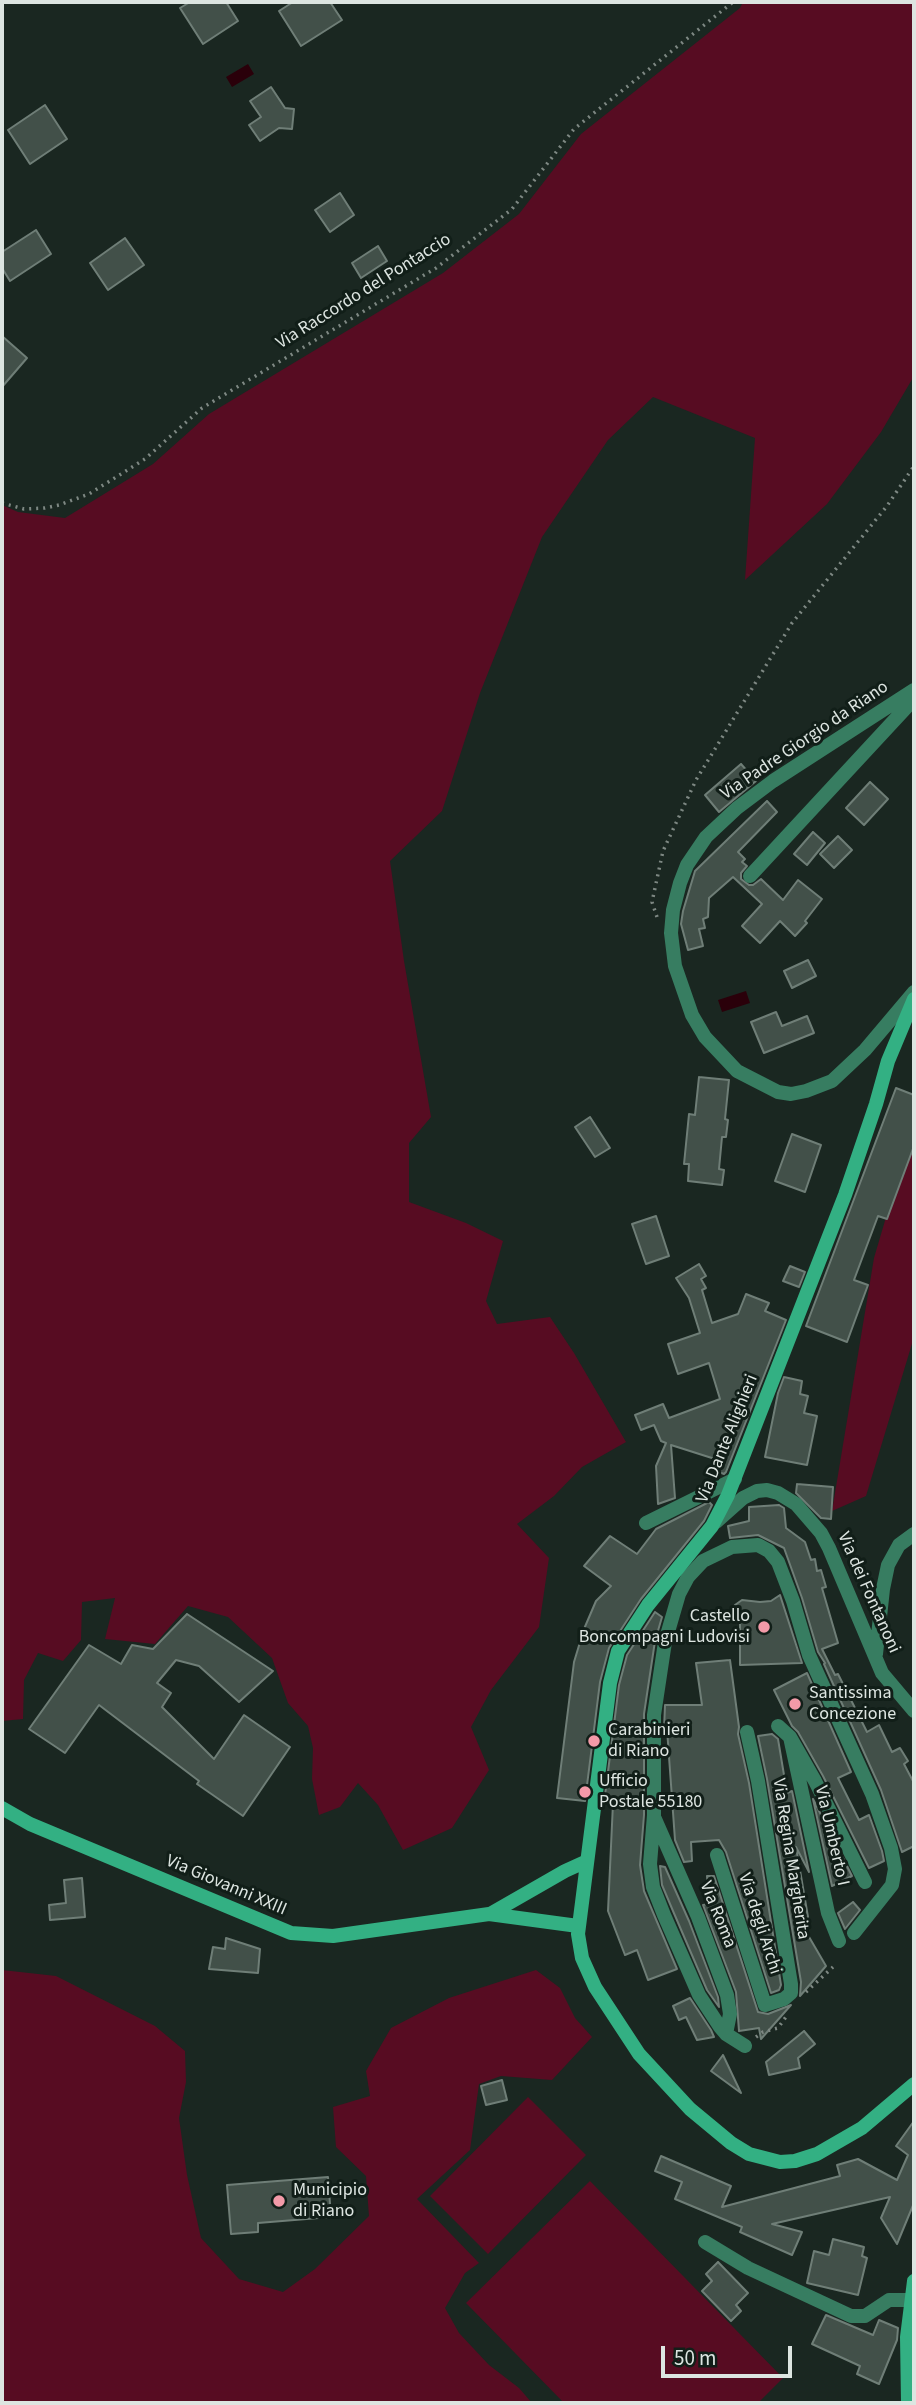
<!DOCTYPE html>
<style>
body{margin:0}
#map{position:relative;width:916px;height:2405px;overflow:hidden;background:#1a2721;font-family:"Source Sans 3",sans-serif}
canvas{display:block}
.frame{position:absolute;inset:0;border:4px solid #dde5e1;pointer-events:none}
.scale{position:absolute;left:661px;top:2346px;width:131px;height:32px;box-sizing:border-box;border:4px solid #dde5e1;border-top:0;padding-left:9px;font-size:21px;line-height:24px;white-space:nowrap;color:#dde5e1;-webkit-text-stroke:5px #111e18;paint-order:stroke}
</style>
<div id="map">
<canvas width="916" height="2405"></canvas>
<div class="frame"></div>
<div class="scale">50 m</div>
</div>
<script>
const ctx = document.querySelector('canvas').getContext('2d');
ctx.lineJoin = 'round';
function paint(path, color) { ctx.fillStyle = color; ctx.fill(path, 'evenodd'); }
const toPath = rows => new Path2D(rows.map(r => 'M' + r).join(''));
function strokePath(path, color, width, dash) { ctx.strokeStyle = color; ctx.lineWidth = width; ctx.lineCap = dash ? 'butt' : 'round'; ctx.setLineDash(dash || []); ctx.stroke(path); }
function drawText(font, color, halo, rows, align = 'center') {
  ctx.font = font + ' "Source Sans 3",sans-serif'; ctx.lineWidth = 6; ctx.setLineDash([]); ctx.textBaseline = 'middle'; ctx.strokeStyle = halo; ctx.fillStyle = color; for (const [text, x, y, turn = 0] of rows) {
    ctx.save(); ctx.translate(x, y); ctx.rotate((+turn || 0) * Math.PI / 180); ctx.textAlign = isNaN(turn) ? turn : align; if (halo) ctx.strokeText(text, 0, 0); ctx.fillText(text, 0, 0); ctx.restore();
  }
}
const green = toPath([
 [743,2,914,2,914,376,881,432,827,504,745,580,755,438,653,397,608,440,542,537,480,693,442,811,390,861,404,961,431,1117,409,1143,409,1202,466,1223,503,1241,486,1301,497,1324,550,1317,574,1353,626,1442,582,1467,554,1496,517,1524,549,1558,539,1627,491,1690,471,1727,489,1770,452,1828,403,1850,378,1805,358,1783,340,1807,319,1815,312,1779,313,1748,308,1726,288,1703,272,1658,228,1617,188,1606,155,1644,105,1639,115,1598,82,1602,81,1640,63,1661,38,1653,24,1680,23,1719,2,1721,2,505,18,512,65,518,153,464,209,414,443,273,519,214,581,134,740,8],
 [914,1122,914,1337,866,1496,832,1511,874,1258],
 [2,1970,56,1976,155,2026,185,2051,186,2082,179,2118,187,2175,201,2238,239,2279,283,2292,315,2269,369,2216,366,2176,336,2147,333,2107,370,2096,366,2071,391,2028,449,1998,536,1970,560,1988,575,2018,592,2037,552,2080,501,2076,479,2084,470,2150,417,2199,479,2263,465,2273,445,2308,459,2333,489,2365,519,2388,532,2403,2,2403],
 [528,2097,586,2155,488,2254,430,2196],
 [590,2181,783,2378,758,2403,564,2403,466,2303]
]);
const water = toPath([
 [248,64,254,74,232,87,226,77],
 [746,991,750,1003,722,1012,718,1000]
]);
const building = toPath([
 [190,2,226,2,238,21,203,44,180,8,190,2],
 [293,2,330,2,342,20,301,46,279,11,293,2],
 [271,87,285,108,294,109,292,129,279,128,260,141,249,125,261,117,250,101,271,87],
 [45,105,67,139,30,164,8,130,45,105],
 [340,193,354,215,330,232,315,210,340,193],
 [36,230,51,254,10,281,2,268,2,252,36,230],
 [125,238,144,265,108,290,90,263,125,238],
 [378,246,387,261,361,278,352,263,378,246],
 [2,336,27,358,2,387,2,336],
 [741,764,756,781,719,812,705,795,741,764],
 [870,782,888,799,864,825,846,808,870,782],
 [767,801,777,812,738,852,745,859,742,862,747,866,741,873,741,879,749,885,753,885,761,879,783,900,798,880,822,899,805,921,807,923,795,936,780,921,760,943,742,926,762,904,733,877,709,898,708,917,703,919,705,928,699,929,703,946,688,950,681,924,683,911,695,871,767,801],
 [813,832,825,843,807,865,794,854,813,832],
 [838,836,852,850,834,868,820,854,838,836],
 [808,960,816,976,792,988,784,971,808,960],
 [776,1012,782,1026,807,1016,814,1033,764,1053,751,1022,776,1012],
 [699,1077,729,1080,725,1119,728,1120,726,1137,722,1137,719,1169,724,1170,722,1185,688,1181,689,1164,684,1164,689,1114,695,1115,699,1077],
 [896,1088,914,1095,914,1146,887,1219,878,1216,854,1280,868,1285,847,1342,806,1326,896,1088],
 [590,1117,610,1148,595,1157,575,1127,590,1117],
 [792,1134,821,1145,805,1192,775,1181,792,1134],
 [656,1216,669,1256,646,1264,632,1224,656,1216],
 [699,1264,706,1276,701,1279,706,1288,702,1290,712,1323,738,1314,746,1294,769,1303,765,1311,786,1320,726,1472,724,1474,711,1469,715,1459,671,1445,675,1498,658,1504,656,1466,666,1443,661,1441,654,1425,641,1430,635,1415,663,1404,669,1418,720,1399,709,1363,678,1374,668,1344,700,1333,689,1298,676,1278,699,1264],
 [790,1266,805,1272,799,1287,783,1281,790,1266],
 [784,1377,802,1381,800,1394,808,1396,804,1413,817,1416,807,1465,765,1457,778,1393,784,1377],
 [797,1484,833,1487,831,1519,821,1518,796,1493,797,1484],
 [709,1502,712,1505,704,1521,641,1599,609,1648,600,1682,585,1801,557,1798,574,1662,584,1629,596,1601,611,1586,584,1566,610,1536,637,1554,656,1529,709,1502],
 [779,1505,784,1508,786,1528,805,1542,811,1560,815,1559,817,1571,821,1570,826,1587,822,1588,838,1643,822,1649,835,1675,838,1674,867,1732,879,1725,892,1752,900,1748,908,1761,904,1764,914,1783,914,1846,902,1852,881,1790,824,1664,825,1663,818,1652,802,1598,784,1548,758,1535,730,1538,728,1526,749,1521,749,1507,779,1505],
 [780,1595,802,1663,740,1665,740,1615,735,1605,742,1600,760,1602,771,1601,780,1595],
 [655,1612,662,1617,655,1641,644,1714,644,1815,640,1865,644,1891,677,1969,648,1980,637,1950,625,1955,608,1911,613,1803,604,1803,619,1685,627,1655,655,1612],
 [187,1614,273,1671,239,1702,199,1666,176,1660,157,1683,171,1693,162,1707,214,1759,244,1715,290,1747,243,1816,197,1784,199,1781,99,1705,65,1753,29,1729,89,1645,121,1664,132,1645,153,1649,187,1614],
 [730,1660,739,1727,738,1734,749,1783,781,1985,779,1990,771,1993,726,1852,719,1840,691,1842,692,1861,684,1862,675,1840,667,1729,664,1730,665,1705,702,1705,696,1663,730,1660],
 [807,1673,851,1772,838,1778,859,1820,869,1815,882,1851,884,1861,869,1868,823,1776,798,1732,792,1726,774,1690,807,1673],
 [772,1734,778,1739,787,1793,792,1791,809,1872,796,1847,808,1917,798,1918,826,1966,800,1996,801,1982,767,1779,758,1736,772,1734],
 [813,1799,852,1876,832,1886,813,1799],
 [660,1866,665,1867,689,1921,718,1997,719,2007,707,1990,673,1911,662,1885,660,1866],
 [707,1876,714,1876,758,2012,768,2014,791,2005,761,2039,759,2028,739,2031,736,1992,703,1905,709,1904,707,1876],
 [82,1878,85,1917,50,1920,49,1905,66,1903,64,1880,82,1878],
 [853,1902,860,1910,845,1929,838,1913,853,1902],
 [226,1938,260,1949,258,1973,209,1969,213,1947,225,1949,226,1938],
 [690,1998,711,2030,714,2037,697,2040,686,2017,679,2020,673,2006,690,1998],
 [804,2031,815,2044,798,2058,800,2068,769,2075,766,2062,804,2031],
 [723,2055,741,2093,711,2071,723,2055],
 [502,2080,507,2100,486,2105,481,2086,502,2080],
 [914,2121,914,2203,897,2244,881,2218,890,2197,772,2224,802,2232,792,2255,740,2232,742,2227,675,2199,682,2182,655,2171,661,2156,731,2186,722,2207,840,2176,837,2165,858,2159,897,2180,908,2155,896,2146,914,2121],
 [328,2177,331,2217,258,2223,258,2232,231,2234,227,2185,328,2177],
 [833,2239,864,2247,862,2256,867,2258,858,2295,807,2283,814,2251,829,2255,833,2239],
 [718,2262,748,2293,736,2305,741,2311,731,2321,702,2291,712,2281,706,2274,718,2262],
 [826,2315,873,2335,879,2320,898,2328,897,2340,879,2384,857,2374,860,2366,812,2344,826,2315]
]);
const path = toPath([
 [2,503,24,509,45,508,59,505,89,494,145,459,202,408,436,268,512,209,574,129,733,2],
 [657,917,652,902,663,851,696,780,792,623,887,506,914,466],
 [806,1992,833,1967],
 [756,2037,763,2032,778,2028,788,2014]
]);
const street = toPath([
 [914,690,773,781,737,808,706,837,687,865,680,883,673,910,671,933,675,966,692,1015,705,1037,737,1071,778,1092,791,1094,806,1091,832,1081,865,1050,914,992],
 [750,876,914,699],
 [716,1522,743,1498,757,1491,767,1490,778,1493,796,1504,821,1533,829,1548,882,1673,914,1711],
 [646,1523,735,1479],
 [876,1654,883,1589,888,1565,899,1545,914,1534],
 [778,1726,790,1737,815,1781,865,1882],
 [790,1737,828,1913,839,1941],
 [655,1819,698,1917,727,1995,730,2014,726,2034],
 [717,1855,765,2005,784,1999,791,1993,791,1984,758,1781,747,1732],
 [745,2046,726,2034,720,2027,699,1995,664,1915,653,1887,650,1864,654,1815,654,1715,665,1642,679,1594,688,1577,703,1561,732,1547,758,1545,769,1551,778,1562,793,1601,809,1655,872,1794,891,1848,895,1869,892,1885,854,1933],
 [705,2242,748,2268,851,2316,865,2316,889,2300,910,2300]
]);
const secondary = toPath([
 [914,999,888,1061,876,1104,845,1195,728,1495,712,1526,648,1605,618,1651,610,1683,578,1934,582,1958,595,1987,639,2054,690,2109,731,2143,749,2154,780,2162,795,2161,817,2154,862,2128,914,2084],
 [2,1808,30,1824,291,1933,333,1936,489,1914,578,1926],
 [490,1914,565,1871,587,1861],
 [908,2403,907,2337,914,2281]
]);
const markers = [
 [764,1627,7,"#f39aa8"],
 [795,1704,7,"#f39aa8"],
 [594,1741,7,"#f39aa8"],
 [585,1792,7,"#f39aa8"],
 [279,2201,7,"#f39aa8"]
];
const streetNames = [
 ["Via Raccordo del Pontaccio",364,292,-32],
 ["Via Padre Giorgio da Riano",805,741,-34],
 ["Via Dante Alighieri",728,1439,-68],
 ["Via dei Fontanoni",868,1593,66],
 ["Via Umberto I",831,1836,77],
 ["Via Regina Margherita",790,1859,81],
 ["Via Giovanni XXIII",226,1886,23],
 ["Via Roma",717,1915,68],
 ["Via degli Archi",759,1924,72]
];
const poiNames = [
 ["Castello",750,1617,"right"],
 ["Boncompagni Ludovisi",750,1638,"right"],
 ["Santissima",809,1694],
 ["Concezione",809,1715],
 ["Carabinieri",608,1731],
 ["di Riano",608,1752],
 ["Ufficio",599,1782],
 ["Postale 55180",599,1803],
 ["Municipio",293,2191],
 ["di Riano",293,2212]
];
paint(green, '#570c22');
paint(water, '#2a000a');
paint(building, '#425049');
strokePath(building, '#6f7e77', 2);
strokePath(path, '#7e8883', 3.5, [2, 5]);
strokePath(street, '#377d61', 14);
strokePath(secondary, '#33b083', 14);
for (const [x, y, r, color] of markers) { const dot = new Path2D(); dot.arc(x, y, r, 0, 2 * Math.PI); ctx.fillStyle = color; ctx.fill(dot); strokePath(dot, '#111e18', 2.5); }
drawText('18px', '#dde5e1', '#111e18', streetNames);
drawText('18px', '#dde5e1', '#111e18', poiNames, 'left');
</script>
